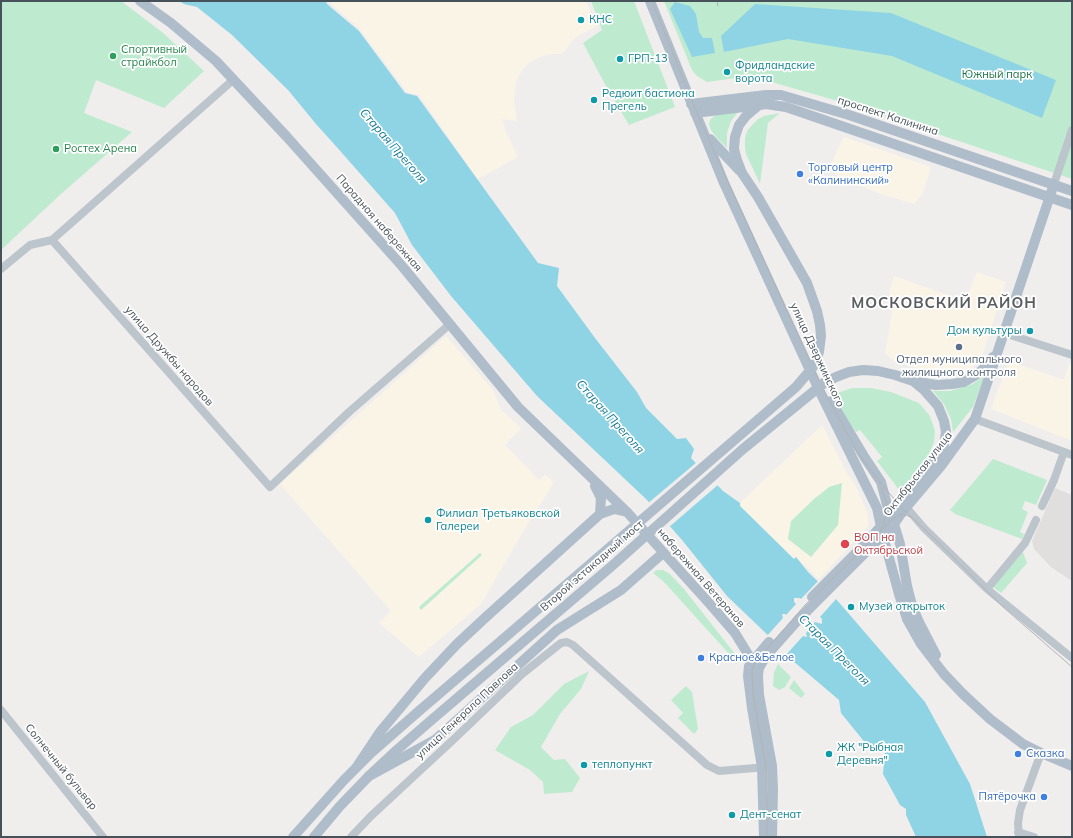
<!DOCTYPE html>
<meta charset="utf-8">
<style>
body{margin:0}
#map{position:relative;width:1073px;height:838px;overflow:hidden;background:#f0eded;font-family:Mulish,sans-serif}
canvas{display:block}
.frame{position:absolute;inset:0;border:2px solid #475159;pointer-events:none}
</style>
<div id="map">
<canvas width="1073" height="838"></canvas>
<div class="frame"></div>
</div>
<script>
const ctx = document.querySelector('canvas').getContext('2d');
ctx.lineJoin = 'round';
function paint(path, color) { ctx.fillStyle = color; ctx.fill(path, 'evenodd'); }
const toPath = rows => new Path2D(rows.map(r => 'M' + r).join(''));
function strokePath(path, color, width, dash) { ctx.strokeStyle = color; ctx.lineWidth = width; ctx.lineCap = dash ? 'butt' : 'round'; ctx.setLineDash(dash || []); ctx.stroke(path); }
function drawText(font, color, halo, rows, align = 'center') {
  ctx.font = font + ' Mulish,sans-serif'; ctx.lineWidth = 3.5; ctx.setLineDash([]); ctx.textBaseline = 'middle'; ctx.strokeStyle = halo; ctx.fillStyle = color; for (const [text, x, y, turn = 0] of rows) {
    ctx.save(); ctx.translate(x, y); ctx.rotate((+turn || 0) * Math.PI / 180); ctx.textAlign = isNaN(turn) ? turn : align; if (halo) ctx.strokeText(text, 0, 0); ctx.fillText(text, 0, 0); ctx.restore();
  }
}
const commercial = toPath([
 [329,1,586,1,597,26,575,38,562,54,554,54,545,55,538,58,530,62,524,68,519,75,516,82,514,102,517,121,502,119,506,132,518,157,478,179,419,95,407,92,359,28,330,3],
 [844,137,931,167,923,193,914,204,881,194,840,178,830,168,837,150],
 [977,272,1006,282,981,359,969,371,951,375,930,372,894,361,885,353,893,307,889,292,894,276,965,301],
 [446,336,493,390,501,410,521,428,505,445,539,480,545,475,554,482,521,535,481,604,419,657,379,623,391,611,280,484],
 [1009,361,1064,380,1069,364,1072,365,1072,441,991,409],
 [822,425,845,469,858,491,868,515,868,526,819,579,796,557,794,559,740,506,740,503]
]);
const education = toPath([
 [1055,488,1072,495,1072,581,1051,567,1034,549,1032,541]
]);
const green = toPath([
 [1,1,121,1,162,32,204,71,164,108,96,80,84,113,132,132,61,194,1,250],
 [591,1,634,1,675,107,629,125,606,86,583,43,602,30],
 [664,1,1072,1,1072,179,848,104,751,76,707,82,697,76,692,70],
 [738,112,731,121,727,133,727,148,716,137,711,130,709,124,710,120,713,117,719,114],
 [780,113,768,123,760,184,746,154,745,147,745,138,747,131,753,124,758,119,764,116],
 [985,375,973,407,953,432,951,419,944,404,933,391,950,391,973,384],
 [852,388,871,388,891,392,919,403,930,416,935,431,934,442,929,454,924,464,900,491,877,461,882,457,860,430,856,432,844,415,834,394],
 [993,459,1047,480,1036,505,1025,501,1022,509,1028,512,1020,532,1024,534,1022,539,955,514,950,510],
 [842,483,838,525,811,557,788,539,791,521,814,499,829,487],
 [1022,550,1027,563,1001,593,992,586],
 [480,553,482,555,421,610,419,607],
 [657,570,663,570,670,574,684,589,735,654,738,662,736,664,730,655,664,582,653,573],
 [778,664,791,677,785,687,779,690,773,686,774,672],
 [589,671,581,689,560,714,541,747,554,760,565,759,580,778,572,792,544,794,543,782,530,770,495,750,511,727,533,715,564,684],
 [794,680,805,694,801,698,789,688],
 [686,686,692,692,698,729,694,734,678,718,683,713,671,700]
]);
const water = toPath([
 [179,1,326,1,327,4,359,31,405,93,417,96,538,263,559,268,557,286,595,338,637,392,646,408,677,439,686,438,694,449,691,458,723,491,740,503,740,506,794,559,796,557,808,572,836,599,925,702,970,784,987,837,916,837,906,815,906,809,900,805,883,774,885,751,871,750,841,713,839,700,786,655,774,641,727,596,682,540,646,499,537,396,451,296,412,245,395,213,334,144,316,124,288,90,232,35,197,7,184,4],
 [675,2,690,6,696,14,699,32,703,38,712,38,715,53,692,57,670,9],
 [755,4,891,13,1056,80,1042,118,892,56,788,39,724,52,721,36]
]);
const pier = toPath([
 [697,462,719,484,668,528,647,504],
 [819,580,837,598,820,617,822,619,822,624,815,622,806,633,807,637,803,636,785,656,766,637,783,618,782,614,785,614,786,615,796,604,794,602,794,598,799,598,801,599]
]);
const minor = toPath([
 [1054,184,1072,130],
 [52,240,270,487,349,412,450,324],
 [1,269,30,245,52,240,233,80],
 [1004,333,1072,355],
 [975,419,1072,455],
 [1042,506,1054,480,1064,452],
 [906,507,924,528,987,589,1072,658],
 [987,589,1025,543,1036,520],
 [1,710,103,837],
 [1018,832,1034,837],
 [351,837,371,816,454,739,522,674,561,643,567,642,573,645,707,765,719,771,767,767],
 [1019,837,1018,823,1020,810,1041,753]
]);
const major = toPath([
 [140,1,171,23,216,61,287,137,402,266,518,407,627,512,709,603,735,633,754,664,759,668],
 [650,1,724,183,819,390,877,508,883,536,899,594,907,619,921,644,944,674,963,694,990,719,1023,744,1041,753,1072,766],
 [691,104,766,95,781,95,849,115,1072,191],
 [695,113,760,105,766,104,786,107,1072,205],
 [710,139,739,170],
 [742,173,737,160,734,149,735,137,739,125,746,116,759,105],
 [824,383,836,377,849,372,863,370,878,371,895,375,913,381,936,385,952,384,964,382,976,375,983,369,993,357],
 [831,401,865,458,881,482,890,516,894,524,900,544,907,586,912,605,918,620,936,655],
 [595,486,601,498,600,514],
 [812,597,865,544,890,516,935,460,944,445,946,432,944,421,938,406,924,390,913,381],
 [356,768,380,732,425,678,457,644,486,617,600,514,614,509,627,512],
 [293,837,344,780,371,753,419,711,502,640],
 [314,837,340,806,369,776,435,740,557,630,621,590,663,553],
 [764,837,762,767,752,708,748,676,749,666,753,661,769,642],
 [772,837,773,789,772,766,759,695,758,676,759,668,766,656,799,619,894,524,903,511,941,466,975,419,1054,184]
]);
const tram = toPath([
 [652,1,697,113,733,193,822,387,859,455,883,486,904,510,943,547,1002,606,1072,667],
 [717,1,718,6],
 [880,532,884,522,887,509,886,501,881,488],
 [767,837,767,780,766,767,753,694,752,671,754,664,805,605,864,548,893,518,903,514,911,517]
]);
const majorBridge = toPath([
 [502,640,796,387,813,367,819,352,821,336,820,325,817,311,807,283,758,197,742,173],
 [369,776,398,749,435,717,613,565,743,449,824,383]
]);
const markers = [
 [581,20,4,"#0f9aa8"],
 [113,56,4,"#2e9e5b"],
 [620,59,4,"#0f9aa8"],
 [727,72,4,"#0f9aa8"],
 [594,100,4,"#0f9aa8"],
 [56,149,4,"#2e9e5b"],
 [800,174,4,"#3f7fe0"],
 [1030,331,4,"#0f9aa8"],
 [959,347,4,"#5c6f8a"],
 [428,520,4,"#0f9aa8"],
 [845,544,5,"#e0444e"],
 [851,607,4,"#0f9aa8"],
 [701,658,4,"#3f7fe0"],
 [829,754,4,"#0f9aa8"],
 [1018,754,4,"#3f7fe0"],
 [584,765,4,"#0f9aa8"],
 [1044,797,4,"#3f7fe0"],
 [732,815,4,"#0f9aa8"]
];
const cultureNames = [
 ["КНС",589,20],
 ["ГРП-13",628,59],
 ["Фридландские",735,66],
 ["ворота",735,79],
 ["Редюит бастиона",602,94],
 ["Прегель",602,107],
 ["Дом культуры",1022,331,"right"],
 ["Филиал Третьяковской",436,514],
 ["Галереи",436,527],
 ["Музей открыток",859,607],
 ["ЖК \"Рыбная",837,748],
 ["Деревня\"",837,761],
 ["теплопункт",592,765],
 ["Дент-сенат",740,815]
];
const leisureNames = [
 ["Спортивный",121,50],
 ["страйкбол",121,63],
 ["Ростех Арена",64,149]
];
const parkNames = [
 ["Южный парк",997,75]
];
const streetNames = [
 ["проспект Калинина",888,116,18],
 ["Парадная набережная",379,223,49],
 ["улица Дзержинского",817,355,65],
 ["улица Дружбы народов",169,356,49],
 ["Октябрьская улица",918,474,-52],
 ["Второй эстакадный мост",592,566,-41],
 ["набережная Ветеранов",701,578,49],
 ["улица Генерала Павлова",467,711,-43],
 ["Солнечный бульвар",61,767,51]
];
const shopNames = [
 ["Торговый центр",808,168],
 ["«Калининский»",808,181],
 ["Красное&Белое",709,658],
 ["Сказка",1026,754],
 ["Пятёрочка",1036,797,"right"]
];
const serviceNames = [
 ["Отдел муниципального",959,360],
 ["жилищного контроля",959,373]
];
const healthNames = [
 ["ВОП на",854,538],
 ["Октябрьской",854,551]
];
const waterNames = [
 ["Старая Преголя",393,146,49],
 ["Старая Преголя",610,417,48],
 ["Старая Преголя",834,650,45]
];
const districtNames = [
 ["МОСКОВСКИЙ РАЙОН",944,303]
];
paint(commercial, '#faf4e7');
paint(education, '#e1dede');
paint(green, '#beebcf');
paint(water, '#8ed4e4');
paint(pier, '#f0eded');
strokePath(minor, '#bcc5cb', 8);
strokePath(major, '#afbdca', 10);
strokePath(tram, '#b0b3b7', 1);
strokePath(majorBridge, '#afbdca', 10);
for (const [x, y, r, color] of markers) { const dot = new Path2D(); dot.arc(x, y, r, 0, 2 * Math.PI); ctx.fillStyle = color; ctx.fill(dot); strokePath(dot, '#fff', 1.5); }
drawText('11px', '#0d838f', '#fff', cultureNames, 'left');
drawText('11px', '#27864d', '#fff', leisureNames, 'left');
drawText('11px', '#1e7447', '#fff', parkNames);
drawText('11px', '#475159', '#fff', streetNames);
drawText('11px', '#366cbe', '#fff', shopNames, 'left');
drawText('11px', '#4e5e75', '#fff', serviceNames);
drawText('11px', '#be3a42', '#fff', healthNames, 'left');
drawText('italic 12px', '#177c95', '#fff', waterNames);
ctx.letterSpacing = '1px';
drawText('bold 15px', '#5a5e61', '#fff', districtNames);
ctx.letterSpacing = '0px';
</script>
